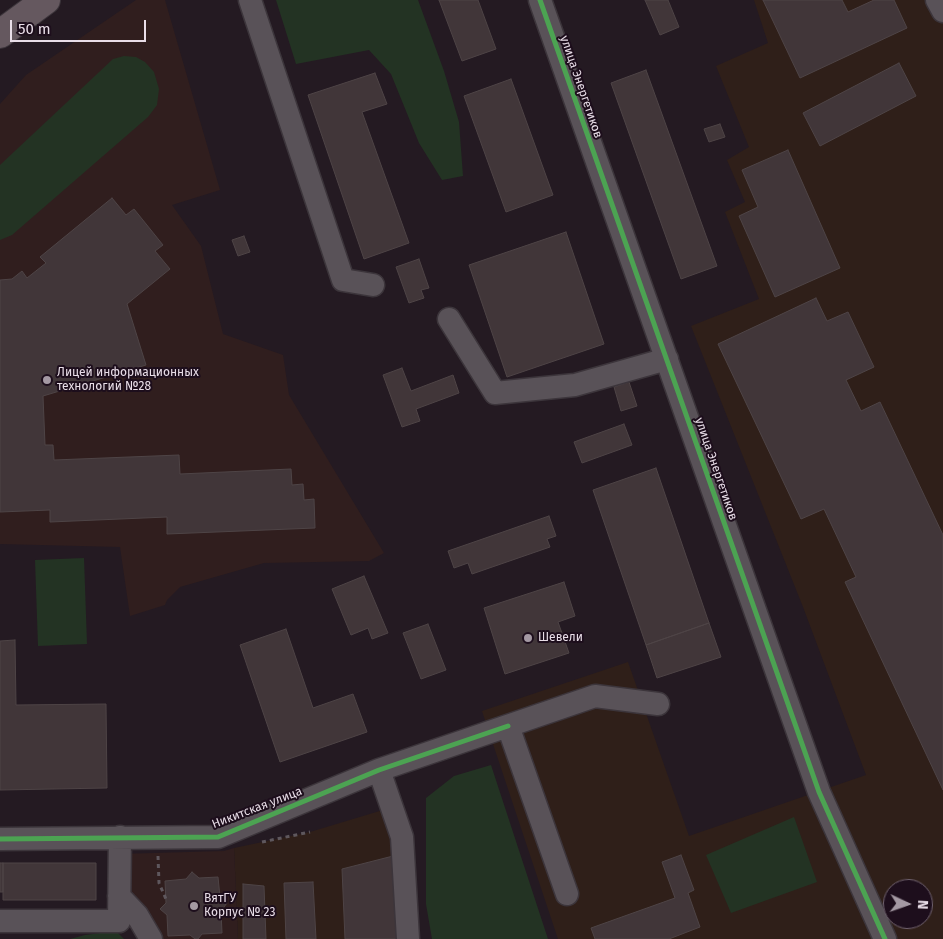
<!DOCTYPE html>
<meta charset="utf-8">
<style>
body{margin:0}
#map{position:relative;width:943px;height:939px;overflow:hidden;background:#241a22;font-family:"Fira Sans",sans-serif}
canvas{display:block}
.north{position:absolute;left:883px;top:879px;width:50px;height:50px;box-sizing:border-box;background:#1d0e1c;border:1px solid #6f616e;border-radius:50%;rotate:93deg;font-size:14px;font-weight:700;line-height:20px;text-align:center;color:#e9dee8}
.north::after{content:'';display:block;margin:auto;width:18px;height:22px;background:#a499a3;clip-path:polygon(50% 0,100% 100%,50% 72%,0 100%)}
.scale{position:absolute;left:10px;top:20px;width:136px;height:22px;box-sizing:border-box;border:2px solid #e9dee8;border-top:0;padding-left:6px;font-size:15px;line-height:18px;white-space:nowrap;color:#e9dee8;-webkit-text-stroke:4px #1d0e1c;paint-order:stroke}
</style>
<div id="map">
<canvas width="943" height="939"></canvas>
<div class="north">N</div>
<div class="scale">50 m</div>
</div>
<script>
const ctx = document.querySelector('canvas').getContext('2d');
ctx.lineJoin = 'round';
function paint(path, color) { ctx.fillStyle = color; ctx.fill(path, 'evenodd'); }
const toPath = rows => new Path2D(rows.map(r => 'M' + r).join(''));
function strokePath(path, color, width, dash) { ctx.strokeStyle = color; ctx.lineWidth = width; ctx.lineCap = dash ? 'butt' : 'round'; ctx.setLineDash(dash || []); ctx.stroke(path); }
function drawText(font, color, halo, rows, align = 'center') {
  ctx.font = font + ' "Fira Sans",sans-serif'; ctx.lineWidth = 4; ctx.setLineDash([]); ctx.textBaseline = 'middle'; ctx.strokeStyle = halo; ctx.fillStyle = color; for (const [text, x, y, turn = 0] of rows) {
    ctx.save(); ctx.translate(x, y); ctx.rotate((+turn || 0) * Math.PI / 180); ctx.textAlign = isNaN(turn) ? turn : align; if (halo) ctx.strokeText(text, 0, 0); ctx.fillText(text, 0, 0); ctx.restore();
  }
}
const industrial = toPath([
 [754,0,943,0,943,939,558,939,482,711,628,662,689,836,866,775,803,607,691,326,759,299,725,212,745,202,727,160,749,147,716,66,768,43],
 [893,889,923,889,923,919,893,919],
 [383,810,397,855,401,939,238,939,234,848,310,832]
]);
const education = toPath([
 [136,0,165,0,220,190,172,205,201,246,223,334,283,355,289,395,384,553,369,561,264,563,180,587,167,600,165,605,130,616,120,547,0,544,0,104,26,75],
 [234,848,238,939,151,939,119,896,119,854,224,851]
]);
const green = toPath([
 [276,0,418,0,444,71,459,122,463,176,442,180,419,143,391,74,369,50,296,64],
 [124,56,136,57,145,62,154,72,159,89,157,105,148,117,12,235,0,240,0,165,113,59],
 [84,558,87,644,38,646,35,560],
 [491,765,548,939,432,939,426,904,426,798,454,776],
 [794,817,817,882,731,913,706,855],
 [116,931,124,939,70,939,85,935]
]);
const building = toPath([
 [439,0,478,0,496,49,462,61,439,0],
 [645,0,668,0,679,27,660,35,645,0],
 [763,0,842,0,848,12,874,0,894,0,907,28,800,78,763,0],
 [899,63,916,96,820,146,803,113,899,63],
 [646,70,717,266,681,279,611,83,646,70],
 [375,73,387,104,362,112,409,243,364,259,308,95,375,73],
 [511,79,553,195,506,212,464,96,511,79],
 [720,124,725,137,709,142,704,129,720,124],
 [788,150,840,268,775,297,739,216,758,207,742,170,788,150],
 [112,198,126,215,134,209,163,245,155,251,170,269,127,304,146,365,43,396,45,445,53,445,54,460,179,455,180,474,291,469,292,485,303,484,304,500,314,499,315,528,167,534,167,517,50,522,50,510,0,512,0,280,12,279,22,271,27,278,46,263,40,257,112,198],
 [566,232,604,344,507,377,469,265,566,232],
 [244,236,250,252,238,256,232,240,244,236],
 [419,259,429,288,421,290,424,298,409,303,396,267,419,259],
 [816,298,827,321,848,312,874,367,846,380,861,411,880,402,943,535,943,790,845,582,856,577,824,509,801,519,718,344,816,298],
 [402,368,411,391,453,375,459,393,416,409,420,421,402,427,383,375,402,368],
 [629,382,637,406,621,411,614,387,629,382],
 [624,424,632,445,582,463,574,442,624,424],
 [656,468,709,623,646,645,593,490,656,468],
 [549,516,556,536,547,539,550,547,472,574,468,563,454,568,448,551,549,516],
 [364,576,388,633,372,639,368,628,351,635,332,589,364,576],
 [564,582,575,616,558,622,569,653,505,674,484,608,564,582],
 [709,623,721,657,657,678,646,645,709,623],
 [428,624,446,670,421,679,403,633,428,624],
 [286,629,313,708,353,694,367,732,280,762,240,645,286,629],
 [15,640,16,705,106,704,107,788,0,790,0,641,15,640],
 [397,855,401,939,345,939,342,869,397,855],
 [681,855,694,890,688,893,700,927,669,939,595,939,591,928,675,898,662,862,681,855],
 [0,863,3,863,3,892,0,892,0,863],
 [3,863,96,863,96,900,3,900,3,863],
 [192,872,199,878,218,877,220,897,227,903,221,911,222,933,202,934,198,939,195,939,190,935,168,936,167,915,160,909,166,903,165,881,186,879,192,872],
 [313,882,316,939,286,939,284,883,313,882],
 [243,884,264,886,266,939,243,939,243,884]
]);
const path = toPath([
 [262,842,310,832],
 [158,856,159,883,166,899]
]);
const minor = toPath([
 [250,0,343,280,373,285],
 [540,0,819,792,885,939],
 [937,0,943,11],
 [449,319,495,393,575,385,667,359],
 [508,726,567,894],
 [379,770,402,837,408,939],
 [0,839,218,837,379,770,595,696,658,704],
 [119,896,137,915,151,939],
 [0,921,119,921,120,837]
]);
const major = toPath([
 [0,34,46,0]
]);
const cycleway = toPath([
 [540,0,819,792,885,939],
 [0,839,218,837,379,770,508,726]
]);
const markers = [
 [47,380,5,"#a499a3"],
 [528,638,5,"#a499a3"],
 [194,906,5,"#a499a3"]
];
const streetNames = [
 ["улица Энергетиков",581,87,71],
 ["улица Энергетиков",716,469,71],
 ["Никитская улица",257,808,-21]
];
const poiNames = [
 ["Лицей информационных",57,373],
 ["технологий №28",57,387],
 ["Шевели",538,638],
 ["ВятГУ",204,899],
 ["Корпус № 23",204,913]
];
paint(industrial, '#2f1f19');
paint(education, '#301e1e');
paint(green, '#233323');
paint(building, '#413639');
strokePath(building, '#4e4446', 1);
strokePath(minor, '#3c353b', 25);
strokePath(major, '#3c353b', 30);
strokePath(path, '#5e575d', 3, [4, 4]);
strokePath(minor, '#595258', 22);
strokePath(major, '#65585f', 28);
strokePath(cycleway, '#4ca352', 5);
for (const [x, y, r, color] of markers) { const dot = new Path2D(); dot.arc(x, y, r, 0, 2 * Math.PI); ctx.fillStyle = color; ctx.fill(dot); strokePath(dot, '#1d0e1c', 2); }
drawText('12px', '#e9dee8', '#1d0e1c', streetNames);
drawText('12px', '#e9dee8', '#1d0e1c', poiNames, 'left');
</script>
